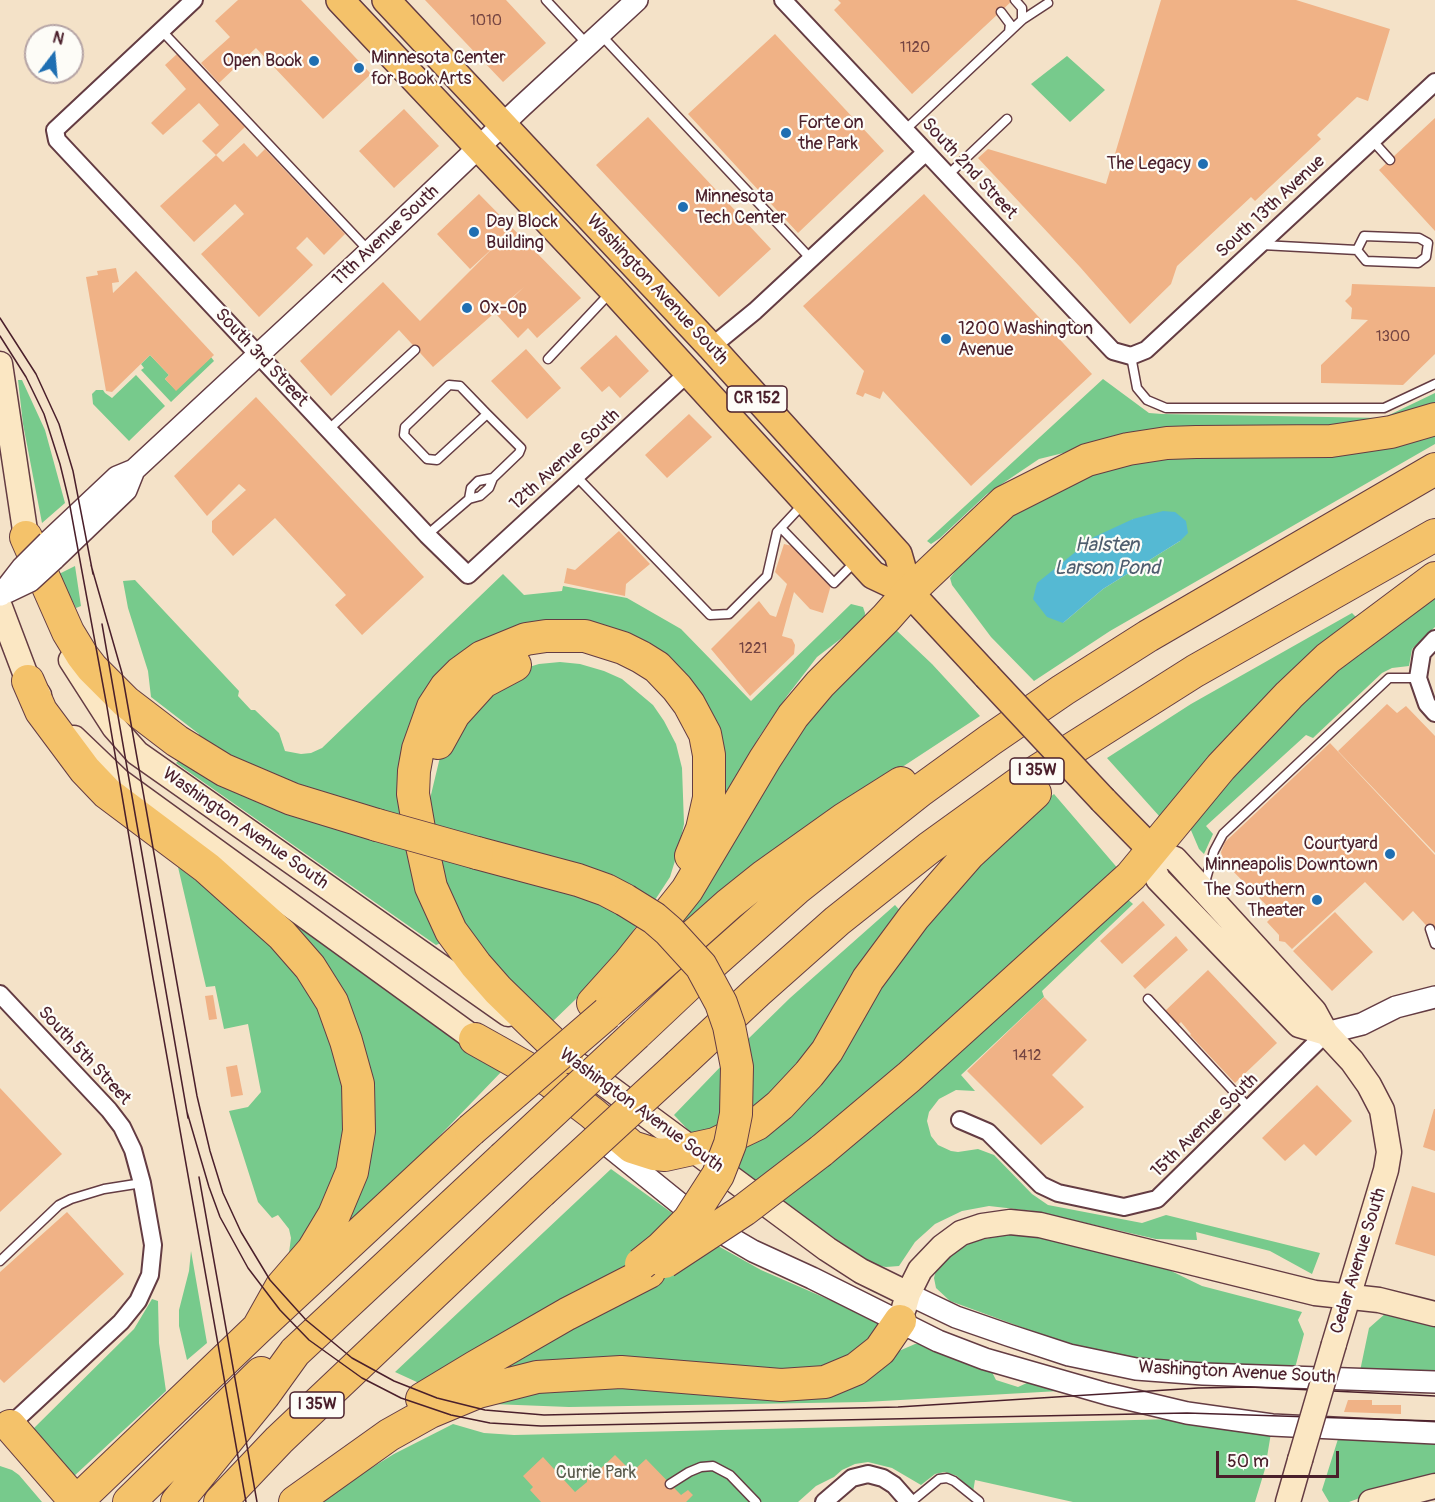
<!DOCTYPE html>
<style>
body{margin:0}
#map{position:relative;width:1435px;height:1502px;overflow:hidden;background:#f4e2c8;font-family:Pangolin,sans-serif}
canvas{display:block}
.north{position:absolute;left:24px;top:24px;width:60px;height:60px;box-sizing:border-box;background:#fdfcf7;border:2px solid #b5a4a5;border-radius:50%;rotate:16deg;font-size:16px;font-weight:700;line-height:24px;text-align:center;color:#4a1f2b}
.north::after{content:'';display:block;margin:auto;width:21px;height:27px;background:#1f6fb2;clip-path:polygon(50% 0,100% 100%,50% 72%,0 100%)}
.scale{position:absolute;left:1216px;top:1451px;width:123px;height:27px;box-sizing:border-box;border:3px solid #4a1f2b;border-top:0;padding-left:8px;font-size:18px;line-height:21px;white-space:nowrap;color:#4a1f2b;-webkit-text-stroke:4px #fdfcf7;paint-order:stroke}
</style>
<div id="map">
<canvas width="1435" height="1502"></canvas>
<div class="north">N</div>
<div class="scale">50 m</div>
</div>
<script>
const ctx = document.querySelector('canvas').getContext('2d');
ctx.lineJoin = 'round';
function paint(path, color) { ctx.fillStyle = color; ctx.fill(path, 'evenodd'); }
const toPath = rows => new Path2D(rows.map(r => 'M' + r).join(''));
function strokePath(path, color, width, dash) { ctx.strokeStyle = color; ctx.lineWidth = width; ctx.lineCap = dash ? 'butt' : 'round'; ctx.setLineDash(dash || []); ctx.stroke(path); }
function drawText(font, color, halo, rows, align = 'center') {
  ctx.font = font + ' Pangolin,sans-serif'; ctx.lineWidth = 4.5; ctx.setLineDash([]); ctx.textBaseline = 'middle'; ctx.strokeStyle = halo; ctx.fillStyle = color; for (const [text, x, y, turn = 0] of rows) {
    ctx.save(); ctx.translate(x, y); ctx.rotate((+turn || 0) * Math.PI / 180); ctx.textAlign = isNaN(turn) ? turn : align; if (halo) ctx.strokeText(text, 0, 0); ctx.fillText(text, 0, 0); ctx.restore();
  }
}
const green = toPath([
 [1067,56,1105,90,1070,122,1031,84],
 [150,355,169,375,165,379,176,390,211,357,214,361,171,402,141,370,144,368,141,364],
 [136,375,165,406,129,441,93,404,92,394,96,390,103,390,105,393,112,398],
 [1103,379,1149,413,1162,414,1383,418,1435,393,1435,413,1391,426,1128,437,1039,459,987,494,940,538,931,544,927,541],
 [18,380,22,380,45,430,65,503,42,523,23,424],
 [1435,428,1435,444,1110,631,1034,681,991,637,952,585,950,578,961,564,1025,504,1106,465],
 [1133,519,1180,541,1103,589,1063,623],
 [75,566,81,606,76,608,59,574],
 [503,574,524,595,562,591,563,586,627,598,681,629,751,701,851,604,863,607,865,613,864,624,847,634,817,657,787,696,759,737,727,798,717,795,716,765,622,640,467,661,409,822,299,792,196,744,199,734,151,697,148,671,128,608,123,581,135,580,239,691,238,696,251,710,255,710,279,733,285,751,301,754,311,753,322,748],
 [1435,582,1435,627,1412,649,1409,666,1392,668,1382,673,1313,738,1306,735,1206,826,1213,834,1204,854,1199,849,1190,828,1237,757],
 [1352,613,1357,618,1160,817,1107,758,1191,704],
 [895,629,932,664,980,716,861,794,687,927,675,915,792,734],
 [560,662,580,664,604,671,622,679,653,705,664,721,676,744,682,768,684,824,678,851,670,877,655,900,429,828,429,803,441,753,463,714,522,669,539,664],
 [182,757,410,844,441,943,436,945,176,763],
 [1054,794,1120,871,949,1023,758,1186,735,1168,741,1144,760,1139,778,1128,827,1075,850,1044,844,1040,872,995,996,838],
 [430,848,575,887,640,919,628,940,604,972,549,1025,470,947],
 [178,867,230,906,303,970,349,1090,337,1192,288,1260,291,1238,289,1229,278,1215,272,1218,258,1202,229,1111,248,1107,261,1092,248,1024,224,1029,215,986,206,987],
 [1123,895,1133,904,1042,991,1044,997,961,1075,975,1091,956,1090,939,1099,929,1112,927,1121,931,1136,938,1145,951,1151,958,1152,978,1149,994,1155,1032,1194,1048,1205,1142,1223,1166,1215,1320,1253,1312,1274,1270,1251,1196,1232,1197,1240,1156,1239,1033,1211,989,1206,962,1211,935,1224,915,1242,899,1266,886,1267,875,1265,779,1201],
 [895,905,906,917,784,1085,747,1111,746,1041,790,998],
 [286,916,504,1069,342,1237,367,1103,280,924],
 [726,1061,724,1125,693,1135,674,1115],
 [611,1169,679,1218,633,1261,419,1383,395,1372],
 [1016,1234,1038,1237,1161,1266,1202,1286,1302,1312,1298,1320,1304,1334,1295,1368,1154,1361,1068,1348,1032,1331,950,1301,936,1288,934,1278,936,1270,955,1252,972,1242,994,1237],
 [711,1242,761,1270,885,1324,887,1329,826,1372,474,1378],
 [191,1251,207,1343,187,1360,179,1326,179,1310,189,1271],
 [152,1299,158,1301,159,1343,166,1391,73,1477,30,1432,134,1329],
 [1386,1313,1435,1325,1435,1373,1360,1371,1369,1328],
 [915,1344,926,1344,990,1368,996,1380,1018,1387,1029,1382,1059,1391,865,1402,569,1407,492,1404,564,1380,793,1397],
 [1176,1419,1271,1433,1265,1469,1255,1502,1073,1502,975,1480,973,1492,957,1476,945,1472,935,1474,921,1485,892,1468,868,1462,855,1464,842,1470,834,1477,816,1486,798,1502,323,1502,350,1481,394,1454,453,1424,484,1433,514,1435],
 [1338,1439,1435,1442,1435,1479,1365,1496,1349,1502,1329,1502,1322,1490],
 [0,1466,12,1470,19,1475,42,1502,0,1502]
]);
const water = toPath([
 [1163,511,1175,512,1186,521,1188,533,1180,541,1103,589,1063,623,1047,617,1033,599,1037,583,1094,537,1133,519]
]);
const building = toPath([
 [238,0,301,0,371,74,323,119,256,48,219,83,201,63,230,37,215,21],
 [425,0,506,0,546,43,503,82],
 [838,0,1013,0,912,94,834,10,841,3],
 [1161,0,1296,0,1390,29,1368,101,1357,97,1317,135,1321,139,1255,201,1251,197,1177,266,1171,284,1130,324,1080,267,978,158,988,149,1106,184],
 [775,34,884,151,798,233,688,114],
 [177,54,245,127,216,155,202,141,219,125,199,103,163,135,151,123,186,89,165,65],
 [404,109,439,146,394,188,359,151],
 [648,117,771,249,719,297,596,165],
 [1435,118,1435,231,1379,170],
 [244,143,257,157,265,149,345,234,324,255,307,237,296,248,313,265,259,317,201,254,244,214,235,204,194,242,160,206,216,155,223,162],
 [479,194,581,298,537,338,528,328,518,338,496,314,524,287,433,367,399,330,331,396,300,361,383,282,420,321,496,245,470,269,437,234],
 [924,194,1092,374,971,486,883,391,880,399,865,393,863,397,856,394,864,371,803,306],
 [116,268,119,282,112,283,113,293,136,271,214,355,176,391,165,379,169,375,150,355,112,392,106,391,86,277,98,275,97,271],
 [1352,284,1435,287,1435,354,1403,385,1321,383,1321,365,1368,320,1351,319,1352,308,1345,301,1351,295],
 [616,335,649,371,620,398,609,386,602,392,580,368],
 [526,349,561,388,527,419,491,381],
 [256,397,424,577,362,635,335,605,346,595,275,518,233,556,212,532,212,521,246,490,239,484,207,516,174,476],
 [689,414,712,437,667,478,645,455],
 [619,531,650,564,626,584,625,596,564,583,567,568,575,570],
 [784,544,796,547,831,585,823,613,810,609,794,592,782,636,792,639,795,645,794,654,750,696,711,649,759,601,770,615,776,617,787,584,775,572],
 [1387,704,1397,713,1406,706,1435,736,1435,853,1338,751],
 [1330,743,1435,855,1435,935,1413,911,1403,921,1365,882,1292,949,1285,942,1279,941,1279,935,1267,922,1275,914,1223,861,1221,852,1225,842],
 [1143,901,1165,925,1122,964,1100,941],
 [1335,912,1373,952,1332,991,1293,951],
 [1176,936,1188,950,1145,989,1133,976],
 [1208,970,1277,1043,1235,1083,1190,1035,1191,1034,1181,1022,1178,1025,1165,1011],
 [213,995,217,1019,209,1020,205,996],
 [1044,997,1087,1040,1052,1075,1084,1107,1041,1145,967,1071],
 [237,1065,243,1095,231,1097,226,1067],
 [1317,1085,1352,1121,1316,1156,1304,1144,1285,1161,1262,1138],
 [0,1088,62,1154,0,1212],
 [1434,1109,1435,1109,1435,1151,1423,1147],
 [1412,1186,1435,1193,1435,1256,1395,1244],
 [67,1212,124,1274,4,1383,0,1379,0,1272],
 [1348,1400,1372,1400,1372,1405,1401,1405,1401,1414,1344,1412],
 [615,1455,632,1472,646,1459,681,1495,688,1490,693,1495,686,1502,541,1502,530,1490,533,1487,523,1476,543,1457,575,1492,587,1482,587,1472,597,1472]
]);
const service = toPath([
 [546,0,588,45],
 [1015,0,1022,8,1022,20],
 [1001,12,1010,24,1009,32],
 [162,31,369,251],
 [601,35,811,259],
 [905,130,1022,20,1048,3],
 [1372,140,1390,160],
 [948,175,1007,119],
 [1262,245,1357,250,1364,236,1419,238,1428,243,1426,257,1418,263,1366,261,1357,250],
 [1131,356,1137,388,1147,400,1166,408,1384,408,1435,384],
 [548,359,611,292],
 [328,430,415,350],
 [576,476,710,615,729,614,767,576,777,532,804,503],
 [469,499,471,488,478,481,493,478],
 [781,528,834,583,856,561],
 [427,535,469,499,480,496,489,488,493,478,519,453,521,448,487,414,460,386,449,385,405,427,404,435,427,459,437,460,487,414],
 [1204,886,1214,851,1223,834,1389,678,1418,678],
 [1430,929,1435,944],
 [1148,999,1250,1109],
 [0,1261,59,1205,71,1199,104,1189,142,1183],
 [670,1484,689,1472,701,1467,713,1466,730,1475,756,1502],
 [911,1502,939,1479,947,1478,954,1481,979,1501]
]);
const minor = toPath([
 [194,0,55,130,57,140,427,535,468,575,688,373],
 [783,0,1113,351,1131,356,1146,350,1435,82],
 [711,347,755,311,926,152],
 [1435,639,1422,653,1418,678,1427,704,1435,713],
 [0,994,109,1110,122,1127,133,1150,142,1183,153,1245,150,1275,138,1301,121,1322,5,1430],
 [960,1120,988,1132,1041,1185,1058,1193,1124,1207,1157,1199,1326,1033],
 [824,1502,852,1478,868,1474,883,1478,894,1485,909,1502]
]);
const tertiary = toPath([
 [48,542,117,477,134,470,369,252,521,107,637,0],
 [54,559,126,490,134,470],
 [1326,1033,1362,1024,1396,1007,1435,997],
 [606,1144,700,1220,753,1251,812,1278,938,1341,985,1359,1107,1394,1187,1413,1272,1425,1435,1433],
 [908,1294,956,1317,1008,1335,1069,1355,1136,1369,1203,1374,1435,1382]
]);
const secondary = toPath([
 [0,364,26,537,31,554],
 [0,607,28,681,39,695],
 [71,660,114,727,137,753,508,1014],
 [74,738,119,781,475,1039],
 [1326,1033,1299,1025,1158,879,1153,867,1153,851,1175,859,1314,1011,1326,1033,1352,1061,1369,1085,1382,1110,1389,1152,1386,1170,1334,1344],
 [580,1066,827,1249,861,1271,908,1294],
 [904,1308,908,1294,920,1270,942,1247,961,1233,982,1226,1010,1222,1040,1225,1315,1293,1379,1300,1435,1314],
 [1288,1502,1300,1460],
 [1371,1502,1435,1486]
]);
const primary = toPath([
 [340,0,613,290,873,575,909,592,987,676],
 [386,0,711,347,898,554,909,592],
 [1103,800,1153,851]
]);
const motorway = toPath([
 [26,537,68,632,82,655,92,668,126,702,177,741,224,770,292,799,377,825],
 [28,681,41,711,85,770,107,793,207,868,282,935,310,967,332,1002,346,1041,358,1084,359,1131,352,1172,334,1215,313,1250,281,1287,258,1328],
 [438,743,454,714,483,682,515,665],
 [477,853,578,880,606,890,625,900],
 [593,1003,629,963,687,890,765,759,793,716,820,684,886,618,909,592,1004,502,1087,460,1128,449,1167,443,1196,442,1331,441,1391,432,1435,419],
 [610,1010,729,904,764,876,844,819,901,783],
 [636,1034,688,985,796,889,921,790,990,740,1063,690,1148,636,1435,469],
 [475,1039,550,1081,592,1113,632,1147,654,1154,665,1155,715,1144,757,1124,780,1105,809,1074,827,1051,868,979,914,917,969,854,1035,793],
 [567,1057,498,990,476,965,451,931,431,887,422,846,413,794,414,771,418,749,433,707,446,687,460,673,482,657,526,639,546,636,585,636,623,648,641,657,657,667,677,688,689,704,705,734,709,755,709,798,702,829,691,856],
 [679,1065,757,992,837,921,929,848,1026,778,1195,671,1435,535],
 [821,1151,909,1077,1131,876,1221,767,1289,695,1328,658,1435,578],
 [422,1399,475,1367,567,1314,649,1272],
 [10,1426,76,1502],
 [76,1502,258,1328,471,1130],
 [129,1502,261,1373],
 [177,1502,264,1395,295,1352,503,1158],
 [220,1502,279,1440,541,1192],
 [295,1502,389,1435,430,1412,478,1392,537,1377,621,1372,781,1385,825,1382,856,1369,880,1350,900,1321]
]);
const tram = toPath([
 [0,318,36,374,59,424,73,471,93,574],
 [0,336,26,377,44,414,60,464,69,501,107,707,153,978,246,1502],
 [91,565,122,673,197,1096,210,1151,223,1193,241,1232,270,1280,306,1320,352,1358,394,1381,437,1398,485,1410,544,1415,898,1407,1198,1388,1250,1387,1435,1396],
 [102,624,188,1118],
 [187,1112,209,1187,220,1217,248,1268,280,1310,309,1340,362,1378,401,1398,451,1415,490,1423,541,1426,1187,1413,1435,1421],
 [199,1177,257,1502]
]);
const tertiaryBridge = toPath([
 [7,592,30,581,54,559],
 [1,595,22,568,48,542]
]);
const secondaryBridge = toPath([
 [1300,1460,1334,1344]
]);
const primaryBridge = toPath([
 [987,676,1103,800]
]);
const motorwayBridge = toPath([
 [377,825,477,853],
 [625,900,654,918,669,931,701,966,721,1003,729,1026,737,1067,736,1114,730,1144,718,1175,689,1220,661,1248,641,1264],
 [471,1130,607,1013],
 [503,1158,636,1034],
 [541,1192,679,1065],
 [665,1262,744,1210,821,1151]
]);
const markers = [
 [314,61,6,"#1f6fb2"],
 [359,68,6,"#1f6fb2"],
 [786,133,6,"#1f6fb2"],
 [1203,164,6,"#1f6fb2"],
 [683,207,6,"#1f6fb2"],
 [474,232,6,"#1f6fb2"],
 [467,308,6,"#1f6fb2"],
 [946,339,6,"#1f6fb2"],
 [1390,854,6,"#1f6fb2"],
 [1317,900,6,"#1f6fb2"]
];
const numberNames = [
 ["1010",486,21],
 ["1120",915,48],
 ["1300",1393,337],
 ["1221",753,649],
 ["1412",1027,1056]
];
const shields = [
 [757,399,60],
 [1037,771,54],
 [317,1405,54]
];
const shieldNames = [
 ["CR 152",757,399],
 ["I 35W",1037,771],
 ["I 35W",317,1405]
];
const poiNames = [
 ["Minnesota Center",371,58],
 ["for Book Arts",371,79],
 ["Open Book",302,61,"right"],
 ["Forte on",798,123],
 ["the Park",798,144],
 ["The Legacy",1191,164,"right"],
 ["Minnesota",695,197],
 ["Tech Center",695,218],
 ["Day Block",486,222],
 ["Building",486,243],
 ["Ox-Op",479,308],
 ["1200 Washington",958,329],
 ["Avenue",958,350],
 ["Courtyard",1378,844,"right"],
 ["Minneapolis Downtown",1378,865,"right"],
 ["The Southern",1305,890,"right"],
 ["Theater",1305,911,"right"]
];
const streetNames = [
 ["South 2nd Street",969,169,47],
 ["South 13th Avenue",1271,207,-43],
 ["11th Avenue South",386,236,-43],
 ["Washington Avenue South",657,290,47],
 ["South 3rd Street",261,358,47],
 ["12th Avenue South",565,460,-42],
 ["Washington Avenue South",245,829,35],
 ["South 5th Street",84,1056,47],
 ["Washington Avenue South",641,1111,36],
 ["15th Avenue South",1205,1126,-44],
 ["Cedar Avenue South",1359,1261,-73],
 ["Washington Avenue South",1237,1373,3]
];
const parkNames = [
 ["Currie Park",596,1473]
];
const waterNames = [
 ["Halsten",1107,546],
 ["Larson Pond",1107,569]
];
paint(green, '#77ca8c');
paint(water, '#55b9d3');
paint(building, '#f0b286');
strokePath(service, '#643c43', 11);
strokePath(minor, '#643c43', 20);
strokePath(tertiary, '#643c43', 24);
strokePath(secondary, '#643c43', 27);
strokePath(primary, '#643c43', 30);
strokePath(motorway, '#643c43', 34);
strokePath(service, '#fff', 8);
strokePath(minor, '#fff', 16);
strokePath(tertiary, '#fff', 21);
strokePath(secondary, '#fbe7c3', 24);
strokePath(primary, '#f4c26a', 27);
strokePath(motorway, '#f4c26a', 32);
strokePath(tram, '#4a1f2b', 1.5);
strokePath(tertiaryBridge, '#643c43', 24, []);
strokePath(secondaryBridge, '#643c43', 27, []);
strokePath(primaryBridge, '#643c43', 30, []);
strokePath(motorwayBridge, '#643c43', 34, []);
strokePath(tertiaryBridge, '#fff', 21);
strokePath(secondaryBridge, '#fbe7c3', 24);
strokePath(primaryBridge, '#f4c26a', 27);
strokePath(motorwayBridge, '#f4c26a', 32);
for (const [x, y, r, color] of markers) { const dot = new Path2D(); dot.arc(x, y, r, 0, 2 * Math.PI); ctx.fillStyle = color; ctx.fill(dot); strokePath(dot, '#fdfcf7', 2); }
drawText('15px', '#744442', null, numberNames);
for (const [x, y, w] of shields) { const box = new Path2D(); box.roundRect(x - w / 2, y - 13, w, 26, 4.5); ctx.fillStyle = '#fdfcf7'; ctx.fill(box); strokePath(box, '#4a1f2b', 1.5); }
drawText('bold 16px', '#4a1f2b', null, shieldNames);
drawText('18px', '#4a1f2b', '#fdfcf7', poiNames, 'left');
drawText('18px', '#4a1f2b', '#fdfcf7', streetNames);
drawText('18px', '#5a5b4d', '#fdfcf7', parkNames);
drawText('italic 20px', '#4e5d6e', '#fdfcf7', waterNames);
</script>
